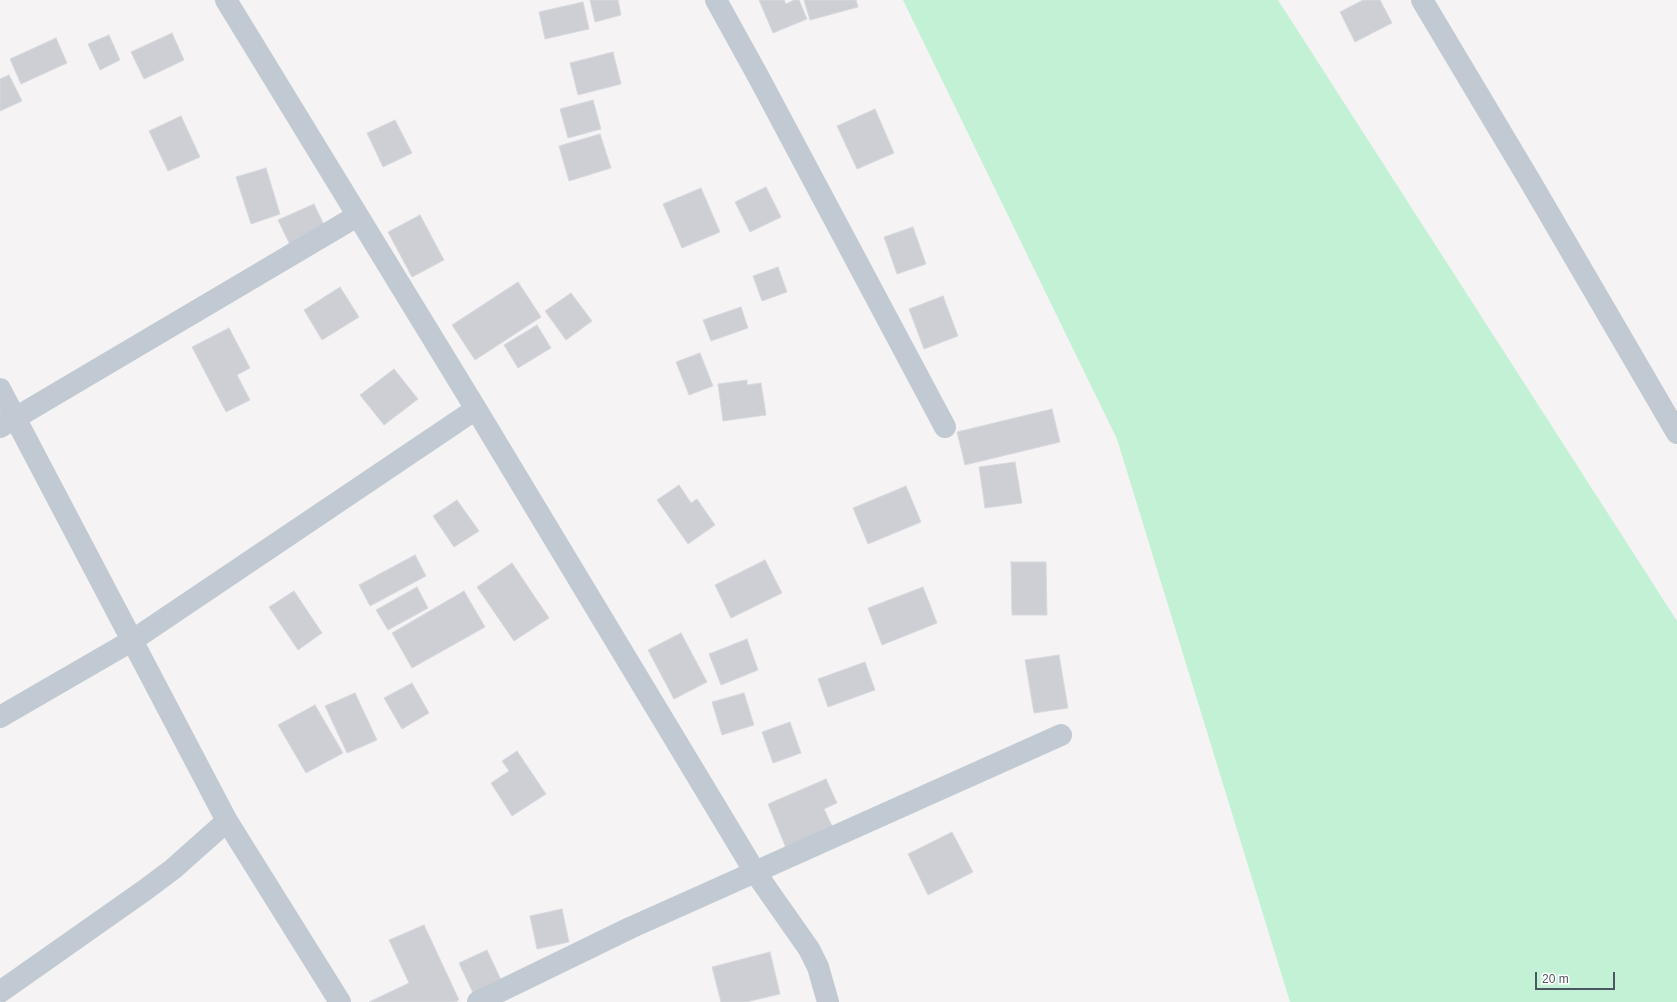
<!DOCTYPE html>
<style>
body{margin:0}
#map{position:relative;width:1677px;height:1002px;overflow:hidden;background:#f5f3f3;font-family:Arial,sans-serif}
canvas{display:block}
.scale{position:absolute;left:1535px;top:972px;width:80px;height:18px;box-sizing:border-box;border:2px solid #4a5661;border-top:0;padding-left:5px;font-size:12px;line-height:14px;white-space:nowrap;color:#4a5661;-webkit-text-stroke:3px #fff;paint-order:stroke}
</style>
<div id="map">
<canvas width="1677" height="1002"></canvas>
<div class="scale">20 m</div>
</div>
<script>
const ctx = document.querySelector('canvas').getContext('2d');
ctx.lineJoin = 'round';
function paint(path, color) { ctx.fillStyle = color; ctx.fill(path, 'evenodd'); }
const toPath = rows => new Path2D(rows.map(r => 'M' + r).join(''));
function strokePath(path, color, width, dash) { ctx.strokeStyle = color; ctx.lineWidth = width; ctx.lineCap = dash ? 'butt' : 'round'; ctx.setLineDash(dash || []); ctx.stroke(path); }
const green = toPath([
 [903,0,1278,0,1677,621,1677,1002,1290,1002,1117,439]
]);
const building = toPath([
 [590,0,618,0,621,15,595,22,590,0],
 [759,0,784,0,786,4,794,0,799,0,807,19,773,33,759,0],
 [804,0,856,0,858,7,810,20,804,0],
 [1363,0,1380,0,1392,23,1355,42,1340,12,1363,0],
 [583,2,589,29,545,39,539,12,583,2],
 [172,33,184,60,144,79,131,52,172,33],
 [109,35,120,60,100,70,88,44,109,35],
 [56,38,67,63,21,84,10,59,56,38],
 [613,52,621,84,578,95,570,63,613,52],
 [9,75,22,101,0,111,0,79,9,75],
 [593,100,601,129,568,138,560,109,593,100],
 [875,109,894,153,857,169,837,126,875,109],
 [181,116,200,157,168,171,149,131,181,116],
 [395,120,412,153,383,167,367,133,395,120],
 [600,134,611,168,569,181,559,146,600,134],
 [266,168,280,214,251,224,236,177,266,168],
 [766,187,781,217,750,232,735,202,766,187],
 [701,188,720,232,682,248,663,204,701,188],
 [314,204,327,231,291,247,278,220,314,204],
 [420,215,444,260,412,277,388,232,420,215],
 [913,227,926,264,897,274,884,237,913,227],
 [778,267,787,292,762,301,753,276,778,267],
 [518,282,541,317,475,360,452,325,518,282],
 [340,287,359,317,322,340,304,310,340,287],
 [571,293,592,321,566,340,545,311,571,293],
 [943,296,958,336,924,349,909,309,943,296],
 [741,307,748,328,711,341,703,320,741,307],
 [537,325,551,348,518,368,504,345,537,325],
 [229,328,250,368,237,375,250,400,226,412,192,347,229,328],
 [700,353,713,386,689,395,676,362,700,353],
 [394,369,418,399,384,425,360,395,394,369],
 [747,380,747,385,761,383,766,415,723,421,718,384,747,380],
 [1052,409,1060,442,965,465,957,432,1052,409],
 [1015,462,1022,503,985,508,979,467,1015,462],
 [679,485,691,503,697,499,715,525,688,544,657,500,679,485],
 [906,486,921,522,868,544,853,508,906,486],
 [457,500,479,531,454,547,433,516,457,500],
 [415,555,426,576,370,606,359,585,415,555],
 [765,560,782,593,731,618,715,585,765,560],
 [1011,562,1046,562,1047,615,1012,615,1011,562],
 [512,563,549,618,514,641,477,587,512,563],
 [417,587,428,608,388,630,376,610,417,587],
 [923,587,937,623,882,645,868,608,923,587],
 [294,591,322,633,298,650,269,607,294,591],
 [464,591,485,627,412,668,392,633,464,591],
 [681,633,707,682,674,699,648,650,681,633],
 [747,639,758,670,721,685,709,654,747,639],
 [1059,655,1068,708,1034,713,1025,660,1059,655],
 [865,662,875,690,828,707,818,679,865,662],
 [412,683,429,713,402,729,384,698,412,683],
 [355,693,377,740,347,753,325,706,355,693],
 [744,693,754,725,722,735,712,702,744,693],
 [315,705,343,753,306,773,278,725,315,705],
 [790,722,801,753,773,763,762,732,790,722],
 [517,751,546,794,512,816,491,783,509,771,502,761,517,751],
 [826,779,837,803,824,809,833,828,786,848,768,804,826,779],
 [952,832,973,872,928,895,908,854,952,832],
 [562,909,569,942,537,949,530,916,562,909],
 [424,925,459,1000,455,1002,369,1002,409,983,389,940,424,925],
 [487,950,502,982,474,995,459,963,487,950],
 [770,952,780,994,746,1002,721,1002,712,967,770,952]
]);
const street = toPath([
 [226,0,476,409,755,872,809,949,818,967,828,1002],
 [716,0,758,76,945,427],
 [1422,0,1530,181,1677,433],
 [0,389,227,821,340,1002],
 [0,427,357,216],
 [0,717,133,640,476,409],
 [0,992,145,890,173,869,227,821],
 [478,1002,630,928,1061,735]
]);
paint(green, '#c3f1d5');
paint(building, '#cdcfd5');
strokePath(building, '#d7d9de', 1);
strokePath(street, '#c1cad2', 22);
</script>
